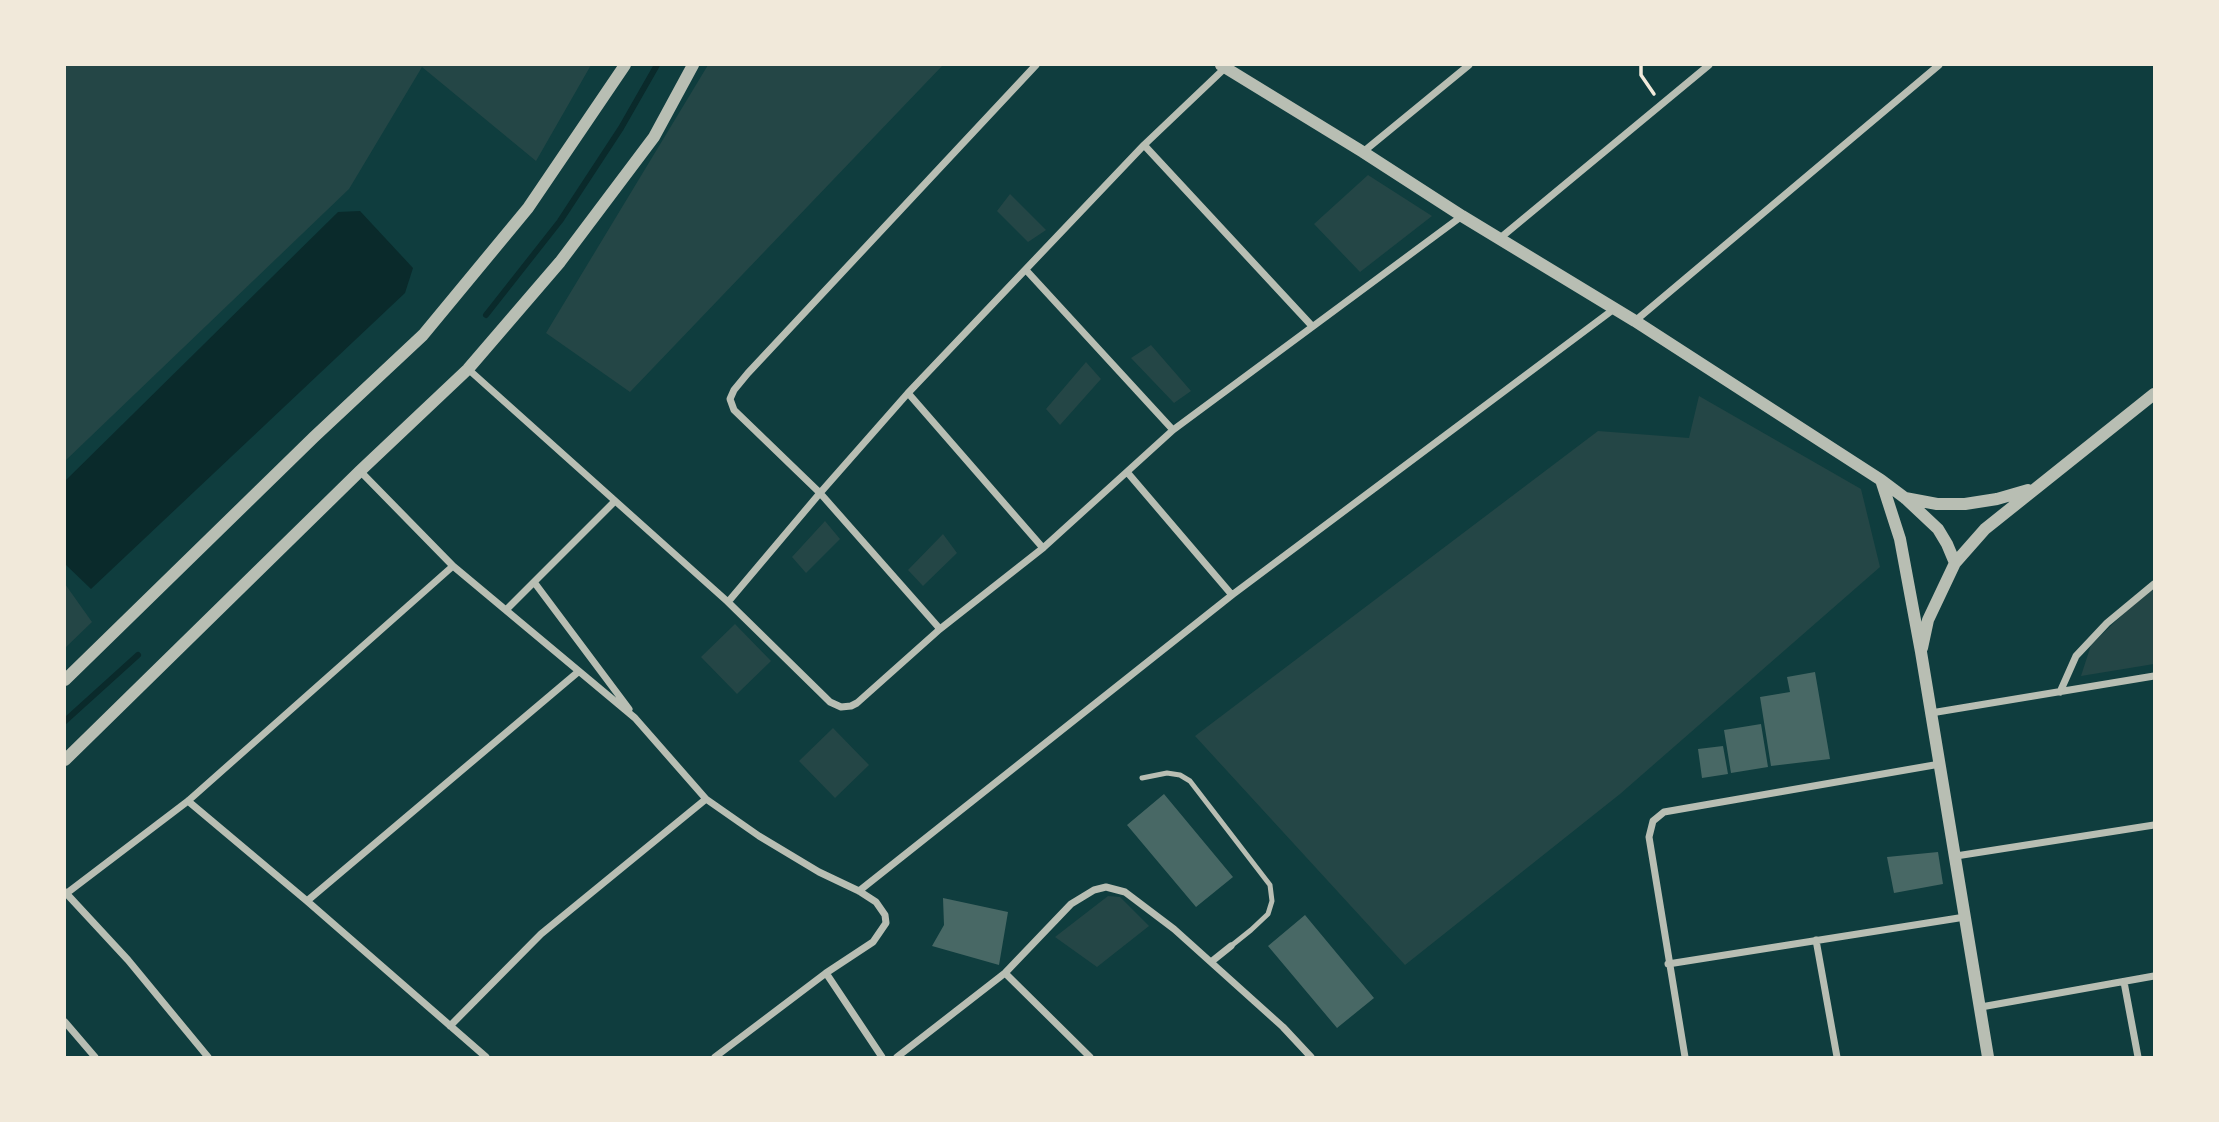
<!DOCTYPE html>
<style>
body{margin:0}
#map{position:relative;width:2219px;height:1122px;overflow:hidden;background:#0f3d3e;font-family:Commissioner,sans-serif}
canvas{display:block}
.frame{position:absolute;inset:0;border:66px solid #f1e9da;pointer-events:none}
</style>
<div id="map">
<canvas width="2219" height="1122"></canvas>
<div class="frame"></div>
</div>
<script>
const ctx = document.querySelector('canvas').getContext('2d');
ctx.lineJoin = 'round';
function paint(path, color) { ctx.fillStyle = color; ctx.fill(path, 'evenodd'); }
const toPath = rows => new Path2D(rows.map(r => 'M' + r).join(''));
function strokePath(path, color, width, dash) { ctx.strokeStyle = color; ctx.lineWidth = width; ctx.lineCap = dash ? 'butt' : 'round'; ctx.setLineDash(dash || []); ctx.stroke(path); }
const green = toPath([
 [65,65,591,65,536,161,422,67,349,189,65,461],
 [708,65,943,65,630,392,546,333],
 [1368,175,1432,216,1360,272,1314,224],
 [1010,194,1046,230,1028,242,997,211],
 [1151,345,1191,391,1174,403,1131,358],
 [1086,362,1101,379,1060,425,1046,409],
 [1699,396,1861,489,1880,567,1620,794,1405,965,1195,736,1598,431,1689,438],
 [825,521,840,539,806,573,792,557],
 [943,534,957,553,923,586,908,570],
 [65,584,92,622,65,648],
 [2154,586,2154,664,2081,676,2091,645,2145,593],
 [735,624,771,661,737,694,701,657],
 [833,728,869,765,835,798,799,761],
 [1108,896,1120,897,1149,926,1097,967,1055,937]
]);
const water = toPath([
 [360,211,413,268,405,293,91,589,65,564,65,481,338,212]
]);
const stream = toPath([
 [486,315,560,221,621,128,657,65],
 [65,721,138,655]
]);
const building = toPath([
 [1815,672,1830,759,1771,766,1760,697,1790,692,1787,677],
 [1761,724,1768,767,1731,773,1724,730],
 [1723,746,1728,774,1702,778,1698,749],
 [1164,794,1233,877,1196,907,1127,825],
 [1938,852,1943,884,1894,893,1887,857],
 [943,898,1008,912,999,965,932,946,944,925],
 [1305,915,1374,998,1337,1028,1268,946]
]);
const path = toPath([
 [1641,65,1641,75,1654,94]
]);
const service = toPath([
 [1142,778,1167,773,1180,775,1190,781,1270,885,1272,901,1268,914,1251,930,1231,946]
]);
const minor = toPath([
 [1144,145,1312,326],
 [1363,152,1469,65],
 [1499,239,1709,65],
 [1026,270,1173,430],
 [1635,321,1939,65],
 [468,369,728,602,830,702,841,707,851,706,857,703,940,629,1043,548,1173,430,1462,216],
 [908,393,1043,548],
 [360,471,453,566,635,718,706,799,759,836,819,872,859,891,876,902,885,915,886,923,873,942,826,973,715,1057],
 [1127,472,1232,595],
 [534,582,629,709],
 [728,602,820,493,908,393,1144,145,1226,67],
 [507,609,615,501],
 [940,629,820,493,734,410,730,399,734,390,748,373,1036,65],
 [2060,692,2076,656,2107,623,2154,584],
 [1931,713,2154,676],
 [188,801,307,901,486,1057],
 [1956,856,2154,825],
 [859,891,1232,595,1614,309],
 [65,892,128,960,208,1057],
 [67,893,188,801,453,566],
 [307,901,578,672],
 [1816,940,1837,1057],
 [1211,962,1231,946],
 [1668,964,1965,917],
 [826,973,882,1057],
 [1005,973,1090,1057],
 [2124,982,2138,1057],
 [1981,1007,2154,976],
 [65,1022,95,1057],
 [450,1026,541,934,706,799],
 [897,1057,1005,973,1071,904,1094,890,1106,887,1125,892,1174,929,1283,1027,1311,1057],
 [1685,1057,1649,837,1653,821,1664,812,1940,764]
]);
const tertiary = toPath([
 [1221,65,1363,152,1462,216,1635,321,1881,480,1905,498,1938,529,1947,544,1955,563],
 [1881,480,1900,539,1921,652,1988,1057],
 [1905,498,1937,504,1965,504,1997,499,2028,490],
 [1922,648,1928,620,1955,563,1985,529,2154,394],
 [65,680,314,437,423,335,528,208,625,65],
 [65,760,360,471,468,369,560,262,654,137,693,65]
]);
paint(green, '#244646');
paint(water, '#0a2a2b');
strokePath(stream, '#0a2a2b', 6);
paint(building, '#486865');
strokePath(path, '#f1e9da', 3.5);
strokePath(service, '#b8beb3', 5);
strokePath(minor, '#b8beb3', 7);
strokePath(tertiary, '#b8beb3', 12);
</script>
